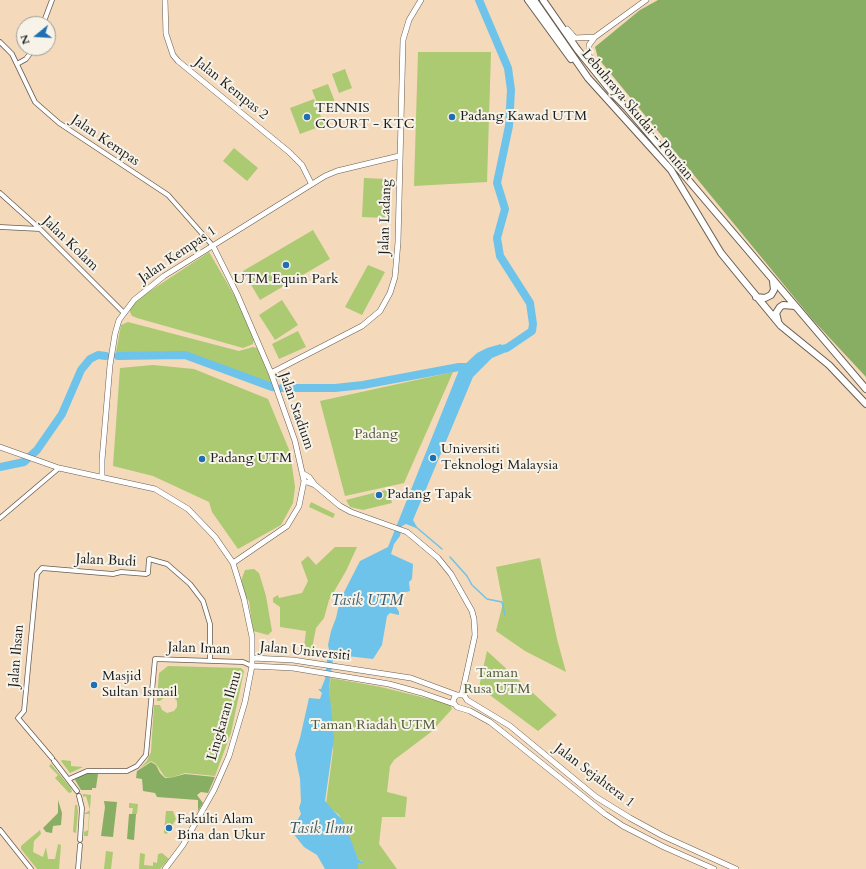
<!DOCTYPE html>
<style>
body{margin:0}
#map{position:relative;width:866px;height:869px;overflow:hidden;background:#f4d9bb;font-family:Cardo,serif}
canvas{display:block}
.north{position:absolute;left:16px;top:16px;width:40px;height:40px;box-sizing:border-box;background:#f7f3e8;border:1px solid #9f9d96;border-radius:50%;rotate:252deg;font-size:11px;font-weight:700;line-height:16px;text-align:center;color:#1c1c1c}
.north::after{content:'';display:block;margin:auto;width:14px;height:18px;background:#1f6fb2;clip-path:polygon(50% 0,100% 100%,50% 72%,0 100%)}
</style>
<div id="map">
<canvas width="866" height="869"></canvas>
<div class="north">N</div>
</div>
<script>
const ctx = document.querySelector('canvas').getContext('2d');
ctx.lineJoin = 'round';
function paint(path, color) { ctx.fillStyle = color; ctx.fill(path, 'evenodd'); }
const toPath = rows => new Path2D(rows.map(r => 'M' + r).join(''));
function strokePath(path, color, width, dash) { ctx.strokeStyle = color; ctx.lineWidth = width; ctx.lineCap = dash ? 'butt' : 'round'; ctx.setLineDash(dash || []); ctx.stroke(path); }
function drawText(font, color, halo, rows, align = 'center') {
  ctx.font = font + ' Cardo,serif'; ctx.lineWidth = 4; ctx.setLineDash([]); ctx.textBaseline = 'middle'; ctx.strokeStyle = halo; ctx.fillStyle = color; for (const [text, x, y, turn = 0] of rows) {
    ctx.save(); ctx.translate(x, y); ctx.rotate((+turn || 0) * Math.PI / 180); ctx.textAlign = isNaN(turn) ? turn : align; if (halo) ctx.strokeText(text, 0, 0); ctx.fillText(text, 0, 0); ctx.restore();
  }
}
const green = toPath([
 [418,52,491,52,487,182,414,186],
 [345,69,352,88,339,93,332,74],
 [328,84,335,102,319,108,312,90],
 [314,99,324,125,300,134,290,108],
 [234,148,258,168,247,181,223,161],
 [364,178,386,179,385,218,362,217],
 [313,230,330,259,260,300,243,271],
 [209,252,237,300,254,339,253,344,243,348,137,318,132,316,130,312,130,308,138,299],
 [368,265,385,272,362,315,345,307],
 [282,300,298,325,275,340,259,315],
 [128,322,239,351,253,347,257,348,273,385,184,353,118,355,116,352,121,325],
 [298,331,306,347,279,359,272,344],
 [153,365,194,369,268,399,290,452,295,487,293,503,281,525,238,549,212,512,209,502,153,476,113,466,120,368],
 [453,372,404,483,345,496,320,401],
 [389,489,392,503,363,510,350,507,346,500],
 [311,502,335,514,333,518,309,507],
 [335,547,357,547,346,571,329,600,324,618,316,628,311,653,307,653,308,647,304,647,306,631,280,627,280,607,273,602,273,598,278,595,279,598,302,593,308,581,301,562,308,556,316,565],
 [540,558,557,639,566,672,525,651,496,631,503,603,496,567],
 [254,569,259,573,266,596,272,631,268,635,253,631,249,601,246,598,241,581,245,570],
 [487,651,557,715,538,731,479,687],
 [168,666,241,668,244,671,231,733,215,776,185,773,170,778,165,777,156,764,151,761,140,768,147,761,151,752,154,705,160,705,162,710,167,713,174,711,177,707,177,701,173,696,166,696,160,701,157,701,159,673],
 [331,678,381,687,450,704,452,709,431,732,394,760,390,766,387,792,407,797,405,817,382,817,379,844,397,869,358,869,358,863,362,861,358,859,339,815,326,804,333,751,329,688],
 [62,760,71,761,71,766,83,767,70,773,61,761],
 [51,764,71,788,72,792,69,793,55,778,58,775,49,766],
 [83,794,91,795,88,836,84,836,84,832,88,830,89,814,84,814,90,810,86,796,83,797],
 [129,803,138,804,137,814,132,814,133,808,129,808],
 [75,805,77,805,78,811,76,833,73,832],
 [166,811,173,811,176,819,167,834,164,833],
 [40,830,41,834,34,841,33,852,43,857,46,847,48,859,55,859,58,844,61,845,59,869,37,869,21,849,21,846],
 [106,851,113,852,111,869,104,869],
 [140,853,145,854,144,865,153,866,153,862,157,863,158,854,162,853,169,859,160,869,139,869]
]);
const forest = toPath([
 [658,0,866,0,866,377,812,319,598,58,595,47,640,10],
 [151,762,156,765,160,773,165,778,170,778,185,774,215,777,208,793,201,792,197,795,203,803,198,811,198,800,157,797,155,793,143,791,142,779,136,778,137,771],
 [88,773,98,774,96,788,92,788,92,790,81,790,74,778],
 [58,800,62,813,61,825,53,826,52,833,46,832,43,828,58,813],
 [104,801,117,802,113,837,101,836,105,807],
 [129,814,136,814,134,840,127,839]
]);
const water = toPath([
 [501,344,504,353,492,358,473,377,413,520,417,527,416,528,406,524,402,526,400,536,394,544,391,554,413,564,412,579,409,582,410,591,396,595,393,601,399,612,399,615,390,613,387,616,382,645,373,659,347,656,341,653,336,654,335,659,333,660,329,688,334,738,325,801,344,822,358,859,364,863,358,863,358,869,325,869,317,855,304,847,292,832,292,829,301,814,299,808,301,802,300,779,295,754,300,738,309,698,320,699,322,693,318,689,321,689,325,679,327,660,330,654,328,645,331,631,336,618,340,600,360,561,388,547,459,370,477,353,487,348]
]);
const stream = toPath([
 [416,527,442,549],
 [450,557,467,576,472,585,487,599,502,602,505,615]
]);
const river = toPath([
 [479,0,508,68,511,90,509,126,497,183,505,209,497,238,500,256,530,303,533,324,532,331,507,348,493,351],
 [118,356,185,355,272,387],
 [282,388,335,388,363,385,459,367,471,367],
 [0,467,24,462,37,450,62,414,81,370,90,359,98,355,106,356]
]);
const minor = toPath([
 [43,24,52,0],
 [0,42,12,54,35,102,59,123,168,195,213,246],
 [17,64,26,59,34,48],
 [0,193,40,229,124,313],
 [0,227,40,229],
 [0,518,59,468],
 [52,758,18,718,24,711,37,574,42,568,113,574,121,572,146,574,148,573,149,559,167,564,190,584,203,601,210,624,210,661],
 [54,761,77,791],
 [69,779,87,771,127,771,137,766,146,755,155,659,243,662,252,666],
 [79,796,82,808,80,840],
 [0,830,31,869],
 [78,869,80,845]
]);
const tertiary = toPath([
 [165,0,166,34,173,55,178,61,289,152,302,165,311,183],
 [567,29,575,38,595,37],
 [604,78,589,56,589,45,595,37,646,0],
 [213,246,237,294,271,373,295,441,304,481,299,506,287,526,233,563],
 [271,373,362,326,380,311,390,293,395,277,398,242,403,40,409,20,421,0],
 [0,447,59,468,155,489,188,509,215,537,233,563,244,599,252,637,252,666,245,702,229,756,214,790,183,845,165,869],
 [302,473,309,477,315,485],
 [102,476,102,460,110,365,115,334,119,320,134,300,164,276,325,176,337,171,399,156],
 [304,481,315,485,340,506,351,512,407,532,438,558,451,574,472,611,474,619,475,635,462,694],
 [252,658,293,660,411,678,457,695],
 [252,666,293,668,389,684,422,693,454,704],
 [714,869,664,847,623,826,605,814,490,722,470,711,457,707,453,702,454,698,457,695,464,695,467,700,510,726,596,797,630,818,663,836,736,869]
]);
const trunk = toPath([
 [528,0,571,59],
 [534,0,588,78,671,170,721,253,743,280,781,326,829,365,866,404],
 [543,0,577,49,615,96,627,108,866,389],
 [756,297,765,298,771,295,774,290,773,281],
 [778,321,776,313,780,307,783,305,795,306]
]);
const markers = [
 [307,117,4,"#1f6fb2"],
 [452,117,4,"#1f6fb2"],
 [286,265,4,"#1f6fb2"],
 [433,458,4,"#1f6fb2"],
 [202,459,4,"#1f6fb2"],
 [379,495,4,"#1f6fb2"],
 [94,685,4,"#1f6fb2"],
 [169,828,4,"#1f6fb2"]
];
const streetNames = [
 ["Jalan Kempas 2",231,89,39],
 ["Lebuhraya Skudai - Pontian",637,115,50],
 ["Jalan Kempas",105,141,34],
 ["Jalan Ladang",386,217,-88],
 ["Jalan Kolam",70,244,44],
 ["Jalan Kempas 1",178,255,-34],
 ["Jalan Stadium",296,411,71],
 ["Jalan Budi",106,561,3],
 ["Jalan Iman",199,649,2],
 ["Jalan Universiti",305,652,6],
 ["Jalan Ihsan",17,656,-85],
 ["Lingkaran Ilmu",225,716,-74],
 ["Jalan Sejahtera 1",594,776,37]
];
const poiNames = [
 ["TENNIS",315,109],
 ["COURT - KTC",315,125],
 ["Padang Kawad UTM",460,117],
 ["UTM Equin Park",286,280,"center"],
 ["Universiti",441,450],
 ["Teknologi Malaysia",441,466],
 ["Padang UTM",210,459],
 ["Padang Tapak",387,495],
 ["Masjid",102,677],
 ["Sultan Ismail",102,693],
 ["Fakulti Alam",177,820],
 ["Bina dan Ukur",177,836]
];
const parkNames = [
 ["Padang",376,435],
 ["Taman",497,674],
 ["Rusa UTM",497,690],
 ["Taman Riadah UTM",373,726]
];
const waterNames = [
 ["Tasik UTM",367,602],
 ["Tasik Ilmu",321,830]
];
paint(green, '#abca72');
paint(forest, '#88ae64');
paint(water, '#6ec3ea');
strokePath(stream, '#6ec3ea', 1.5);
strokePath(river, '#6ec3ea', 8);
strokePath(minor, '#685e54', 5.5);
strokePath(tertiary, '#685e54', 6);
strokePath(trunk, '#685e54', 8);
strokePath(minor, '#fff', 4);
strokePath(tertiary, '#fff', 5);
strokePath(trunk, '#fff', 6);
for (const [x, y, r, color] of markers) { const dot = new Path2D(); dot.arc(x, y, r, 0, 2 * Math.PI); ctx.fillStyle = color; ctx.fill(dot); strokePath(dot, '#f7f3e8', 1.5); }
drawText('14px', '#1c1c1c', '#f7f3e8', streetNames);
drawText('14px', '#1c1c1c', '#f7f3e8', poiNames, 'left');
drawText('14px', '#4e593a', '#f7f3e8', parkNames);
drawText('italic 15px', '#395664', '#f7f3e8', waterNames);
</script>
